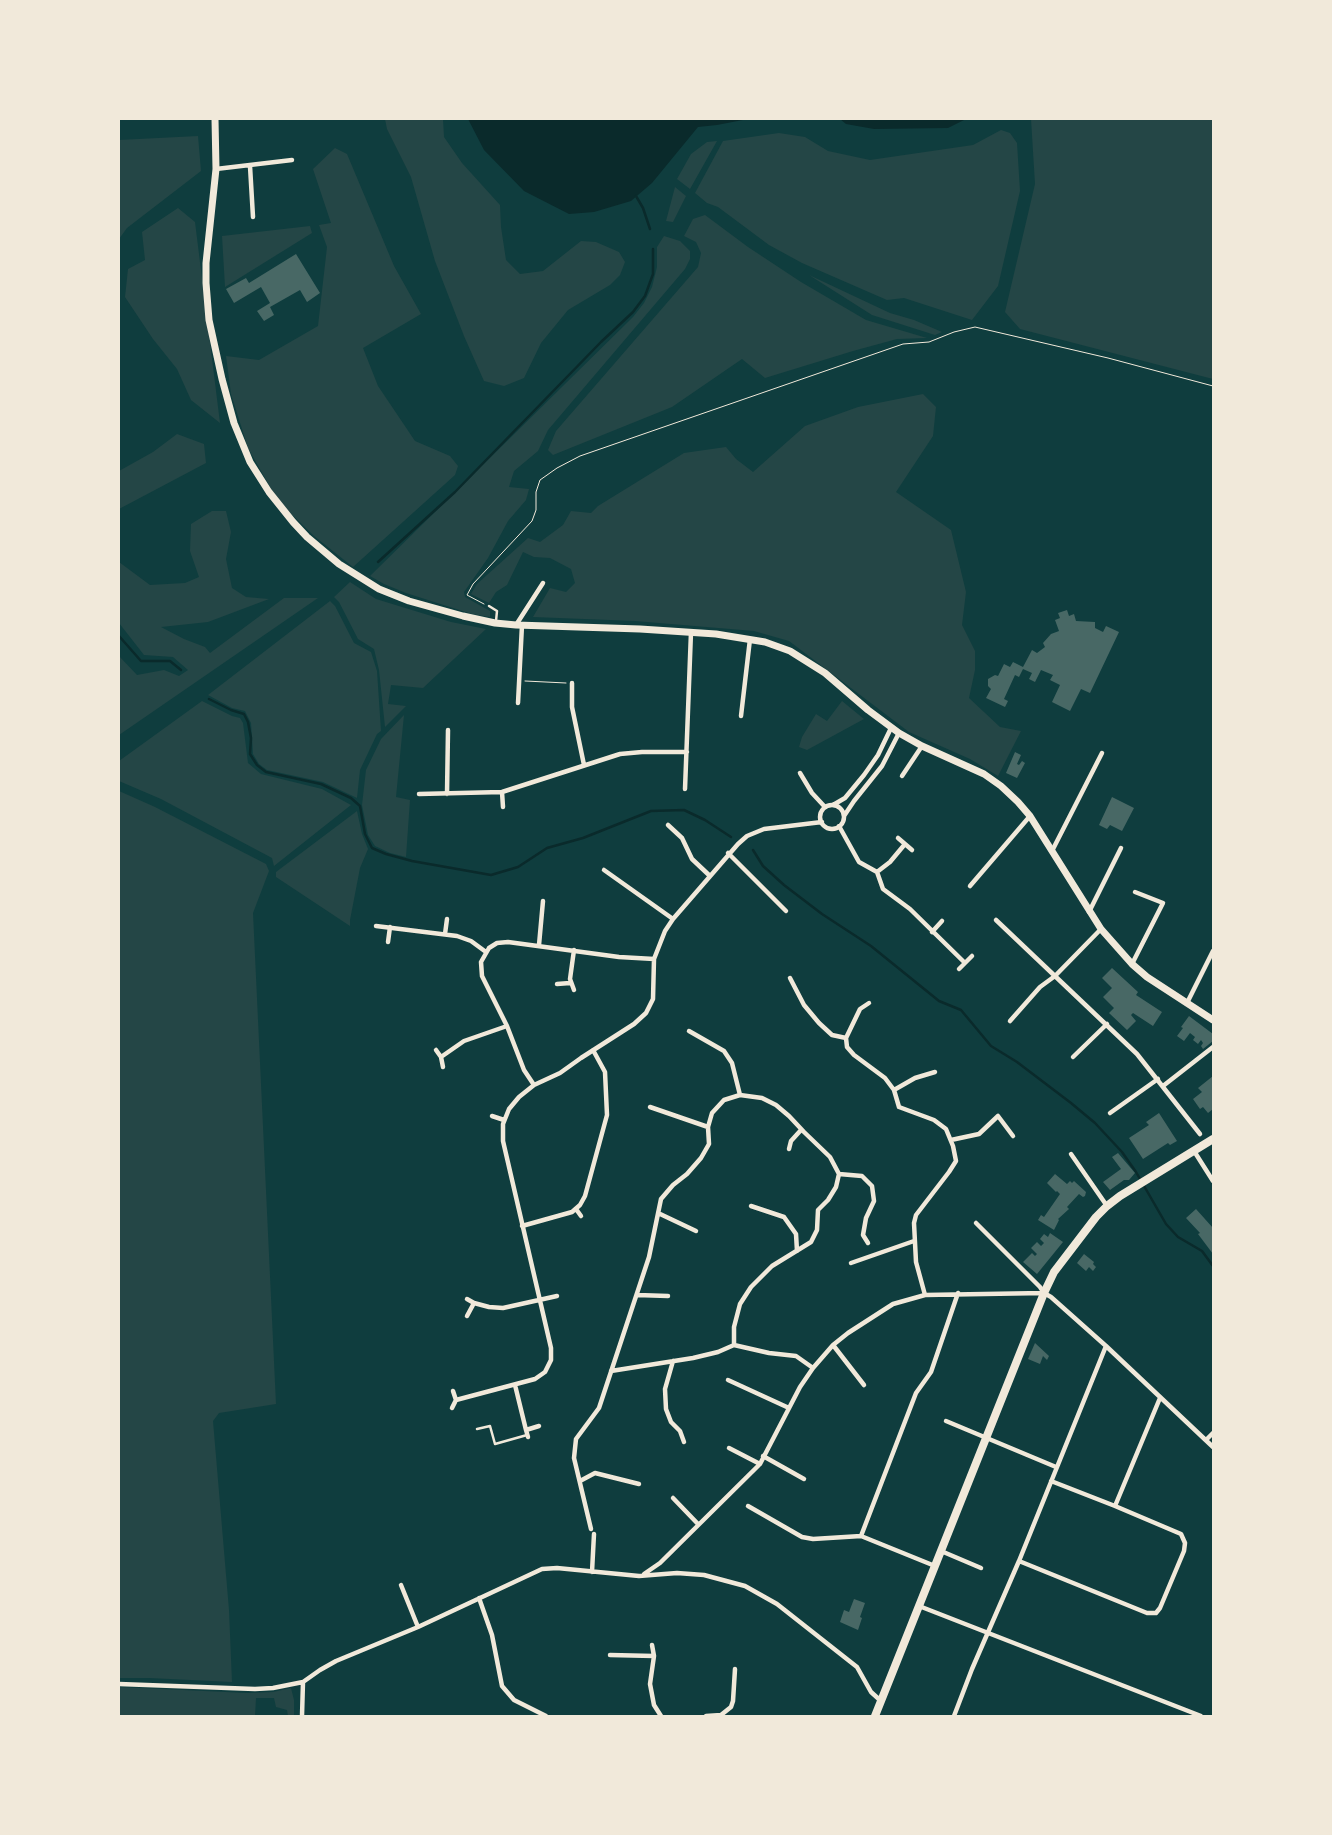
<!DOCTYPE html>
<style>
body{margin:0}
#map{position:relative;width:1332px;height:1835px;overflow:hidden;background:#0f3d3e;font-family:"Fira Sans",sans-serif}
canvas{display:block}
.frame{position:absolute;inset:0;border:120px solid #f1e9da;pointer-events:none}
</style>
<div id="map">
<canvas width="1332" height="1835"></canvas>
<div class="frame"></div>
</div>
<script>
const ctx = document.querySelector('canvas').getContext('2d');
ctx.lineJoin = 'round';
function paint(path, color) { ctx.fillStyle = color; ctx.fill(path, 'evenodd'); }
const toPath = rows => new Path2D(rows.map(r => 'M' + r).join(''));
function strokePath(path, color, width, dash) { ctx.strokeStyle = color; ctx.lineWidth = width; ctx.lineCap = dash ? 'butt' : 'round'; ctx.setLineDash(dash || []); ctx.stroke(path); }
const green = toPath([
 [385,119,443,119,444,137,462,163,500,205,501,227,506,260,520,274,543,271,581,241,596,242,619,252,625,262,620,275,610,285,568,310,541,343,524,378,504,386,484,381,464,336,435,261,411,177,387,129],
 [1031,119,1213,119,1213,379,1020,329,1005,312,1035,184],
 [1001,130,1010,133,1017,143,1020,191,998,286,972,320,904,298,887,300,802,263,769,245,718,207,707,203,695,193,723,141,779,133,805,137,828,151,870,160,973,145],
 [198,136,201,171,127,228,119,239,119,140],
 [717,141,690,189,677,179,691,154,707,142],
 [335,148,347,154,394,266,421,314,363,348,378,386,415,441,450,456,458,466,455,475,353,567,314,536,278,501,248,448,231,394,226,356,259,360,318,326,327,247,319,225,331,223,313,169],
 [675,187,686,196,673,222,666,221],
 [178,208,195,222,220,423,191,400,177,369,153,339,125,297,128,269,145,260,142,232],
 [705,215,748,247,801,282,866,320,927,338,897,339,853,351,765,378,742,359,672,407,553,455,548,450,556,431,698,267,701,253,696,242,684,236,693,219],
 [310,226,312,233,225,287,222,236],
 [664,236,680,241,690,251,690,259,685,269,548,430,538,451,514,471,509,487,529,489,526,500,508,521,488,558,464,592,465,597,490,611,490,617,472,614,406,593,384,584,370,576,633,317,644,303,652,287,657,267,657,247],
 [809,275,890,313,914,320,942,332,935,335,872,315],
 [923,394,936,407,933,436,896,492,951,530,966,592,962,625,975,651,975,670,969,698,1000,727,1021,731,998,776,970,759,909,732,789,641,754,631,635,621,533,617,550,588,566,592,575,583,571,569,550,558,534,557,523,552,507,585,496,592,489,603,471,594,477,584,528,538,540,542,563,525,571,511,591,513,598,506,684,453,726,447,736,459,753,472,805,426,858,407],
 [177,434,204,444,206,463,119,509,119,471,153,452],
 [212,511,226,511,231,532,226,559,232,588,246,597,269,599,208,622,161,627,184,639,205,647,210,653,284,598,318,598,119,735,119,656,137,675,164,670,179,676,188,670,173,657,144,655,119,623,119,562,150,585,185,583,199,577,190,551,191,524],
 [350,582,376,599,451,622,486,629,423,688,391,685,388,704,406,706,385,727,379,670,374,649,358,639,339,602,334,597],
 [330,601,335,606,354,643,371,652,377,671,381,731,377,734,360,770,357,798,323,782,267,770,259,764,253,754,251,723,245,711,232,708,208,695],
 [202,701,232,716,240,718,243,723,248,763,261,774,322,789,351,805,274,866,272,858,161,799,119,781,119,761],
 [842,701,864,719,807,750,799,747,802,737,816,714,827,721],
 [404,715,396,797,410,800,406,857,390,853,375,846,368,835,362,805,366,770,381,739],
 [119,791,155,807,266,864,269,871,253,913,276,1404,219,1413,213,1421,229,1610,232,1682,149,1678,119,1678],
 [357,811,362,834,368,849,360,868,350,920,350,926,276,877,276,872],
 [119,1687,247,1693,273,1692,291,1688,294,1700,294,1716,288,1716,287,1710,276,1707,274,1698,256,1698,255,1716,119,1716]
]);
const water = toPath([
 [468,119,748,119,717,125,698,127,652,183,631,201,594,212,569,214,524,191,484,150],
 [840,119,966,119,948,128,874,129,846,124]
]);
const stream = toPath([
 [636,196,643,208,650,229],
 [378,562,455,492,601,342,633,312,645,296,653,274,653,249],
 [119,636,141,661,170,661,181,670],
 [209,699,231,710,244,714,248,722,251,738,250,754,257,765,266,772,321,784,351,798,360,806,365,834,372,848,386,854,412,861,491,875,518,867,547,848,583,838,651,811,684,810,705,820,731,837],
 [753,850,763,866,784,885,822,914,871,946,939,1001,961,1010,991,1046,1017,1062,1071,1103,1095,1123,1122,1152,1136,1172,1166,1224,1178,1237,1202,1251,1213,1266]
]);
const building = toPath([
 [296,254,320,293,307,302,300,290,270,307,274,315,264,321,257,311,270,303,261,287,234,303,226,289,246,278,249,283],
 [1067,610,1069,616,1074,614,1076,621,1095,622,1095,628,1103,632,1106,626,1119,632,1090,693,1081,689,1070,711,1052,702,1060,685,1050,680,1053,675,1041,670,1035,682,1029,679,1032,673,1023,669,1019,677,1015,675,1004,699,1008,701,1005,707,986,698,991,689,988,686,988,679,995,675,998,676,1004,664,1010,667,1013,662,1023,667,1032,650,1037,653,1045,647,1043,643,1051,634,1059,631,1055,620,1060,618,1058,613],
 [1015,752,1021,755,1017,764,1019,765,1022,761,1025,763,1017,778,1006,773],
 [1112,797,1134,808,1122,831,1110,825,1107,829,1099,825],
 [1112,968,1138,992,1136,995,1162,1012,1153,1026,1133,1013,1131,1015,1136,1021,1127,1030,1109,1013,1114,1008,1103,997,1112,988,1102,978],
 [1189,1016,1213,1034,1213,1041,1203,1049,1201,1046,1203,1043,1201,1040,1198,1044,1193,1040,1195,1037,1190,1033,1184,1041,1177,1036,1183,1028,1181,1027],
 [1213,1076,1213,1109,1208,1113,1203,1107,1200,1109,1193,1099,1202,1092,1198,1088],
 [1159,1113,1177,1141,1170,1145,1168,1143,1143,1159,1129,1138,1149,1125,1146,1122],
 [1118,1153,1135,1173,1129,1180,1124,1180,1110,1190,1103,1182,1121,1169,1112,1157],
 [1055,1174,1067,1184,1070,1181,1072,1183,1074,1181,1086,1192,1085,1196,1083,1197,1079,1194,1067,1207,1069,1209,1058,1219,1059,1220,1054,1230,1038,1220,1041,1215,1044,1217,1060,1194,1057,1191,1056,1192,1047,1183],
 [1196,1209,1213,1228,1213,1254,1198,1234,1200,1233,1186,1218],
 [1050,1233,1063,1242,1037,1274,1023,1262,1032,1253,1035,1256,1037,1254,1031,1248,1037,1242,1041,1246,1044,1243,1040,1239,1044,1234,1048,1237],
 [1084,1254,1094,1262,1093,1264,1096,1267,1093,1271,1089,1267,1086,1271,1077,1263],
 [1035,1343,1049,1356,1047,1360,1043,1356,1040,1364,1028,1359],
 [854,1599,865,1603,860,1617,862,1618,858,1630,840,1622,844,1610,849,1612]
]);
const path = toPath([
 [484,604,467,595,473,584,532,521,536,510,536,492,540,480,557,468,580,456,903,344,929,342,954,332,975,327,1108,358,1213,386],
 [525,681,566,683]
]);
const service = toPath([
 [489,606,497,611,496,621],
 [477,1429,490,1426,495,1444,527,1435]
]);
const minor = toPath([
 [250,166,253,217],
 [216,169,292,160],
 [516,625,543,583],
 [572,683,572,707,584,765],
 [518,703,522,625],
 [741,716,750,639],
 [800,773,812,793,825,807],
 [902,776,922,746],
 [685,789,691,632],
 [502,792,503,807],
 [419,794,502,792,620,754,642,752,687,752],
 [447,794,448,730],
 [833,805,845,798,864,775,878,755,891,728],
 '820 817a12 12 0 1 1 24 0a12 12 0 1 1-24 0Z',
 [844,816,854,801,882,766,899,733],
 [668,825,682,838,692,859,710,876],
 [839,826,859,862,877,872,883,889,910,909,965,963],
 [898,838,912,850],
 [1052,851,1102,753],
 [728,853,786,911],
 [604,870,673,919],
 [877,872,890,862,905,844],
 [970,886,1030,816],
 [1089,912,1121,848],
 [996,920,1137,1054,1200,1134],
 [376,926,457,936,471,941,486,952],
 [932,932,942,921],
 [445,934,447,919],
 [388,942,390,927],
 [539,945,543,901],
 [574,950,570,979,574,990],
 [1132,964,1163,903,1135,892],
 [959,969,972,956],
 [790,978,804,1005,819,1023,832,1035,846,1038,847,1047,854,1055,885,1078,894,1090,899,1107,934,1120,946,1129,953,1146,956,1161,949,1172,916,1215,914,1223,916,1262,925,1295],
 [557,984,570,983],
 [1187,1003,1213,951],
 [1010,1021,1040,987,1055,976,1101,929],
 [689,1031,724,1051,732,1063,740,1095],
 [846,1038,860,1009,869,1003],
 [436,1050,441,1057,443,1067],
 [441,1057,464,1041,507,1026],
 [1073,1057,1107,1024],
 [534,1085,524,1070,507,1026,482,976,481,962,489,948,497,943,508,942,619,957,654,959],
 [1163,1086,1213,1047],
 [894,1090,915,1078,935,1072],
 [650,1107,708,1127],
 [1110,1113,1158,1079],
 [492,1116,504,1120],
 [951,1140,979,1134,998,1116,1013,1136],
 [789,1149,791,1141,801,1130],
 [1194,1151,1213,1181],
 [1071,1154,1107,1206],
 [839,1174,862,1176,872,1186,874,1201,866,1218,863,1235,868,1243],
 [751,1206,784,1217,796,1234,797,1251],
 [576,1209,581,1216],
 [658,1213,696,1231],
 [976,1223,1040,1287,1044,1293,1051,1297,1106,1346,1213,1447],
 [522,1226,572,1212,580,1205,585,1196,607,1115,605,1072,593,1050],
 [851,1263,914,1241],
 [637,1295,668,1296],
 [474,1303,489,1307,503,1308,557,1296],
 [467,1316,474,1303,467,1299],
 [734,1345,734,1327,740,1304,751,1287,772,1266,811,1242,817,1230,818,1210,828,1200,836,1187,839,1174],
 [833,1345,864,1385],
 [673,1361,665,1389,666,1409,671,1422,680,1431,684,1442],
 [611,1371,693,1358,718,1352,734,1345,769,1353,796,1356,813,1368],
 [728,1380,789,1408],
 [515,1385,526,1430,539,1426],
 [456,1400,535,1379,545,1372,551,1360,551,1348,503,1141,503,1124,509,1109,519,1097,534,1085,560,1073,581,1058,634,1024,646,1013,653,999,654,959,665,931,673,919,738,844,747,836,764,829,822,822],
 [452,1408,456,1400,453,1391],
 [946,1421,1056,1467],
 [526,1430,528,1437],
 [1206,1440,1213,1433],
 [729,1448,760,1464],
 [763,1456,804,1479],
 [580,1481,595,1473,639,1484],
 [673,1498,698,1524],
 [748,1506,802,1537,813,1539,861,1536,935,1566],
 [1115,1506,1160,1398],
 [591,1529,574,1458,576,1439,599,1408,649,1257,661,1199,673,1185,687,1174,701,1158,709,1144,708,1127,712,1113,724,1100,740,1095,762,1098,776,1105,789,1116,804,1132,830,1157,839,1174],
 [861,1536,916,1393,931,1372,958,1293],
 [941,1551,981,1568],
 [1019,1561,1147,1613,1156,1613,1160,1608,1184,1551,1185,1543,1181,1534,1115,1506,1051,1481],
 [592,1572,594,1534],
 [644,1574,660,1563,760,1464,800,1387,813,1368,833,1345,848,1333,893,1304,925,1295,1044,1293],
 [401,1585,418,1627],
 [479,1598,492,1635,502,1686,514,1700,546,1716],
 [919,1606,1201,1716],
 [610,1655,654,1656,652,1645],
 [654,1656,650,1684,654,1705,661,1716],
 [119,1684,255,1689,273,1688,303,1682,320,1670,336,1661,418,1627,542,1569,557,1568,639,1576,677,1573,704,1575,745,1586,777,1604,857,1667,871,1692,881,1701],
 [302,1716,303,1682],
 [706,1716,721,1715,731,1707,733,1701,735,1669],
 [954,1716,972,1669,1019,1561,1106,1346]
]);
const primary = toPath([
 [215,119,216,169,206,263,206,283,209,320,222,379,234,423,250,462,269,492,293,522,307,537,339,564,379,589,409,601,463,616,495,623,516,625,640,629,716,634,765,642,790,651,825,673,868,710,899,733,922,746,984,774,1001,786,1018,802,1030,816,1101,929,1132,964,1147,977,1213,1020]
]);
const trunk = toPath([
 [875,1716,1044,1293,1054,1272,1096,1217,1107,1206,1120,1196,1213,1139]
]);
paint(green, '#244646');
paint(water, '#0a2a2b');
strokePath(stream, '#0a2a2b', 2.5);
paint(building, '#486865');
strokePath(path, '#f1e9da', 1);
strokePath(service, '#f1e9da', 2.5);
strokePath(minor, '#f1e9da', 4.5);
strokePath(primary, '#f1e9da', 7);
strokePath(trunk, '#f1e9da', 8);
</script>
